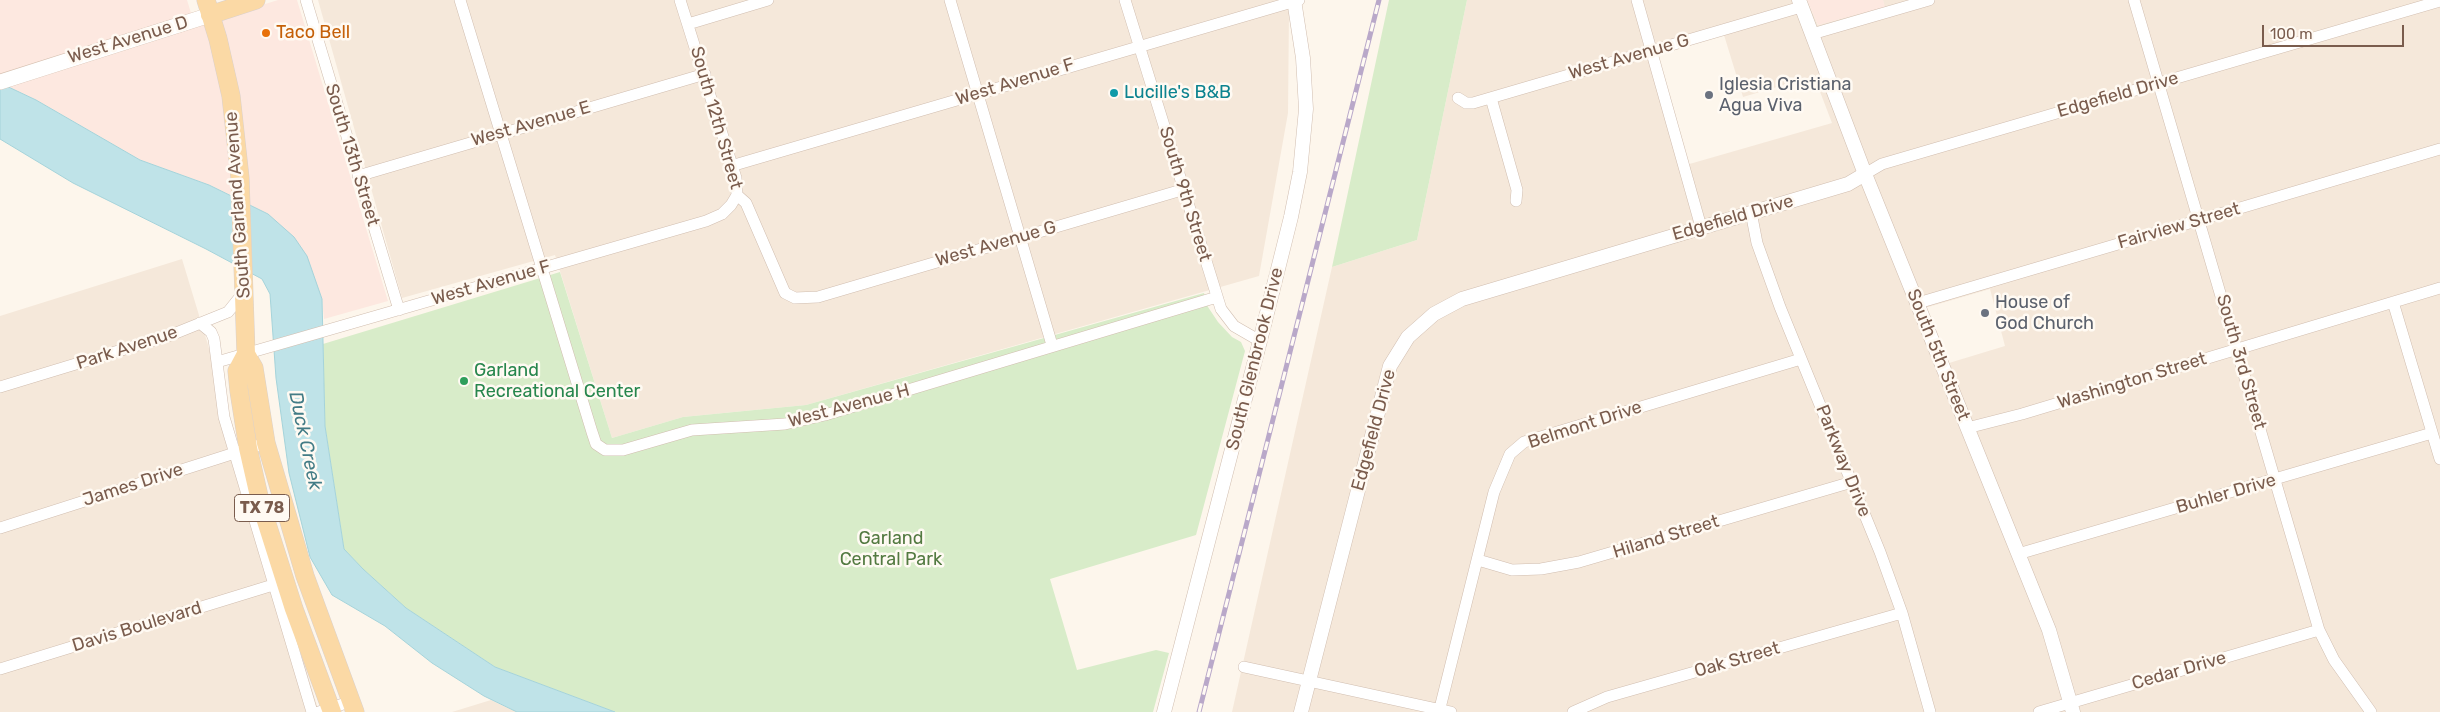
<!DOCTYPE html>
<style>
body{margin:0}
#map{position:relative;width:2440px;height:712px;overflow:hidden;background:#fdf6ec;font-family:Rubik,sans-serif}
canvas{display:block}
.scale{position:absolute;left:2262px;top:25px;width:142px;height:22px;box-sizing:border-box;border:2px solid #7a5c4d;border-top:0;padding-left:6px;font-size:15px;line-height:18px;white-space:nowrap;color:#7a5c4d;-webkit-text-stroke:4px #fffaf3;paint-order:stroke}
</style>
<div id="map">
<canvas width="2440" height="712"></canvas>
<div class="scale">100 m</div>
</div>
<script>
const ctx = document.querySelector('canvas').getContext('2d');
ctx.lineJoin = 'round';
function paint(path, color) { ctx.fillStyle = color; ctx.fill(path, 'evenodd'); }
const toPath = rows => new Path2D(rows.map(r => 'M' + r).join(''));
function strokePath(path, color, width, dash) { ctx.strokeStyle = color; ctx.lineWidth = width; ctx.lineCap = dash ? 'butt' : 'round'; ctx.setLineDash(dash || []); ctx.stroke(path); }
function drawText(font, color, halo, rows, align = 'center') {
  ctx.font = font + ' Rubik,sans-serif'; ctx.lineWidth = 5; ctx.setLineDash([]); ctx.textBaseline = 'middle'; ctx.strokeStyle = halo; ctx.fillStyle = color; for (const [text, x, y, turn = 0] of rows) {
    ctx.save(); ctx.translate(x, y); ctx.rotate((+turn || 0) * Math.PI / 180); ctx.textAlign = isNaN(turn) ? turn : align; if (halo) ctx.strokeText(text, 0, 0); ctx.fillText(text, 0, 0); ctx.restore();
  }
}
const residential = toPath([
 [318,0,1286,0,1289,9,1288,113,1259,276,806,405,683,417,612,438,555,255,402,298],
 [1467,0,1807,0,1818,25,1884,6,1883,0,2440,0,2440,712,1232,712,1332,267,1417,240],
 [1724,35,1743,97,1814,76,1832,123,1686,165,1656,56],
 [1990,289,2005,346,1949,363,1925,308],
 [182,259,319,712,0,712,0,316],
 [491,700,517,712,452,712]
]);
const commercial = toPath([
 [0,0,187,0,195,26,278,0,297,0,388,301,324,319,322,299,268,214,209,185,140,160,36,100,0,83],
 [1807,0,1883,0,1885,7,1818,25]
]);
const green = toPath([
 [1389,0,1467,0,1417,240,1332,267],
 [560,272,612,438,683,417,806,405,1204,293,1208,307,1218,322,1232,337,1241,342,1245,351,1196,535,1050,579,1077,670,1156,650,1169,653,1153,712,615,712,495,667,406,608,363,569,344,549,325,426,323,344]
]);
const water = toPath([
 [0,83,36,100,140,160,209,185,268,214,294,237,307,256,322,299,325,426,344,549,363,569,406,608,495,667,615,712,517,712,484,696,432,663,385,626,332,595,310,557,289,473,276,378,270,294,262,279,206,249,73,183,0,139,0,83]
]);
const minor = toPath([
 [306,0,399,310],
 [460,0,592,432,596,444,605,450,623,450,692,430,785,424,825,415,1217,297],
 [680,0,736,178,737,195,746,203,785,293,795,298,818,297,1185,189],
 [950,0,1052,345],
 [1125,0,1221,309,1234,326,1260,341],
 [1637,0,1701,227],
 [2134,0,2319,630,2334,660,2371,712],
 [688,24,768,0],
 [1812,34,1929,0],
 [1458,98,1466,103,1473,103,1801,7],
 [1491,98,1517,190,1516,201],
 [731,166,1299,0],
 [1865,174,1882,164,2440,1],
 [358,176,705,74],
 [1751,212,1757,243,1780,307,1880,552,1902,613,1930,712],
 [2393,302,2440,459],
 [1918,303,2440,149],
 [200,323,211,332,214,339,224,417,312,712],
 [217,362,706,221,722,214,731,205,737,195],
 [0,387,171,335,228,312,244,292],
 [1967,428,2022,414,2440,288],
 [0,528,266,443],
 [2018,554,2432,433],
 [1478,560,1512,570,1541,569,1579,562,1852,482],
 [1244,667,1451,712],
 [0,669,273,585],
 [319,712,352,701],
 [1439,712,1494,492,1510,454,1524,442,1801,359],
 [1573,712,1607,697,1902,613],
 [2039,712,2319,630]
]);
const tertiary = toPath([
 [1799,0,1865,174,2049,630,2073,712],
 [1164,712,1260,341,1291,217,1300,172,1306,109,1303,58,1294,0],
 [1301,712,1390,366,1408,337,1434,314,1462,299,1848,184,1865,174]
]);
const secondary = toPath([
 [0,82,210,15]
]);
const primary = toPath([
 [206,0,218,39,231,96,240,178,246,354,254,368,266,443,305,576,355,712],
 [210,15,256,0],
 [246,354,237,371,239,391,248,448,261,505,294,609,332,712]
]);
const rail = toPath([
 [1199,712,1379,0]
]);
const markers = [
 [266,33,5,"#e8710a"],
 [1114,93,5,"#0f9aa8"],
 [1709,95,5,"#6b7280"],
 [1985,313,5,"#6b7280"],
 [464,381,5,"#2e9e5b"]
];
const shields = [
 [262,508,55]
];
const shieldNames = [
 ["TX 78",262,508]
];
const foodNames = [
 ["Taco Bell",276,33]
];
const streetNames = [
 ["West Avenue D",128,40,-17],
 ["West Avenue G",1629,57,-16],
 ["West Avenue F",1015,82,-17],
 ["Edgefield Drive",2118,95,-16],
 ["South 12th Street",716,118,74],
 ["West Avenue E",531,124,-16],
 ["South 13th Street",352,155,73],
 ["South 9th Street",1185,194,73],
 ["South Garland Avenue",238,205,-94],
 ["Edgefield Drive",1733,218,-16],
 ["Fairview Street",2179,226,-16],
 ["West Avenue G",996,244,-16],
 ["West Avenue F",491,283,-16],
 ["Park Avenue",127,348,-18],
 ["South 5th Street",1938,355,68],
 ["South Glenbrook Drive",1255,359,-76],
 ["South 3rd Street",2241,362,74],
 ["Washington Street",2132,381,-17],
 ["West Avenue H",849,406,-15],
 ["Belmont Drive",1585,425,-18],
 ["Edgefield Drive",1374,430,-75],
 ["Parkway Drive",1843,461,68],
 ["James Drive",133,485,-18],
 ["Buhler Drive",2226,494,-16],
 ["Hiland Street",1666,537,-17],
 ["Davis Boulevard",137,627,-17],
 ["Oak Street",1737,660,-16],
 ["Cedar Drive",2179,671,-16]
];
const worshipNames = [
 ["Iglesia Cristiana",1719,85],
 ["Agua Viva",1719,106],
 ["House of",1995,303],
 ["God Church",1995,324]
];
const cultureNames = [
 ["Lucille's B&B",1124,93]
];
const leisureNames = [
 ["Garland",474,371],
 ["Recreational Center",474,392]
];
const parkNames = [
 ["Garland",891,539],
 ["Central Park",891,560]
];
const waterNames = [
 ["Duck Creek",305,441,78]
];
paint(residential, '#f5e8da');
paint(commercial, '#fde8e0');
paint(green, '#d8ecc9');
paint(water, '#bfe3e8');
strokePath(water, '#a5d3da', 1);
strokePath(minor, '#d1beb0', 12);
strokePath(tertiary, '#d1beb0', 15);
strokePath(secondary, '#d6c0b0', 16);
strokePath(primary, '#dad1cd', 19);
strokePath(minor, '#fff', 11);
strokePath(tertiary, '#fff', 14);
strokePath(secondary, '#fff', 15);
strokePath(primary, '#fbd9a5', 18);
strokePath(rail, '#b9a8c9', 5);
strokePath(rail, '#fffaf3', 3, [9]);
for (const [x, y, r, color] of markers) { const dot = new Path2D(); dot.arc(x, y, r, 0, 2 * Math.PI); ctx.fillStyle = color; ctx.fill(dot); strokePath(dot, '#fffaf3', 2); }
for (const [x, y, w] of shields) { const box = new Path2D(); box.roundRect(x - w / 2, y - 13.5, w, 27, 4); ctx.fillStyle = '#fffaf3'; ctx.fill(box); strokePath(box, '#7a5c4d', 1); }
drawText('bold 16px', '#7a5c4d', null, shieldNames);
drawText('18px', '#c56008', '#fffaf3', foodNames, 'left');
drawText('18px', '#7a5c4d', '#fffaf3', streetNames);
drawText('18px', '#5b616d', '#fffaf3', worshipNames, 'left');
drawText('18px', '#0d838f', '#fffaf3', cultureNames, 'left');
drawText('18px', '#27864d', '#fffaf3', leisureNames, 'left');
drawText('18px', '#537a41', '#fffaf3', parkNames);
drawText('italic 19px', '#437c86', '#fffaf3', waterNames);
</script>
